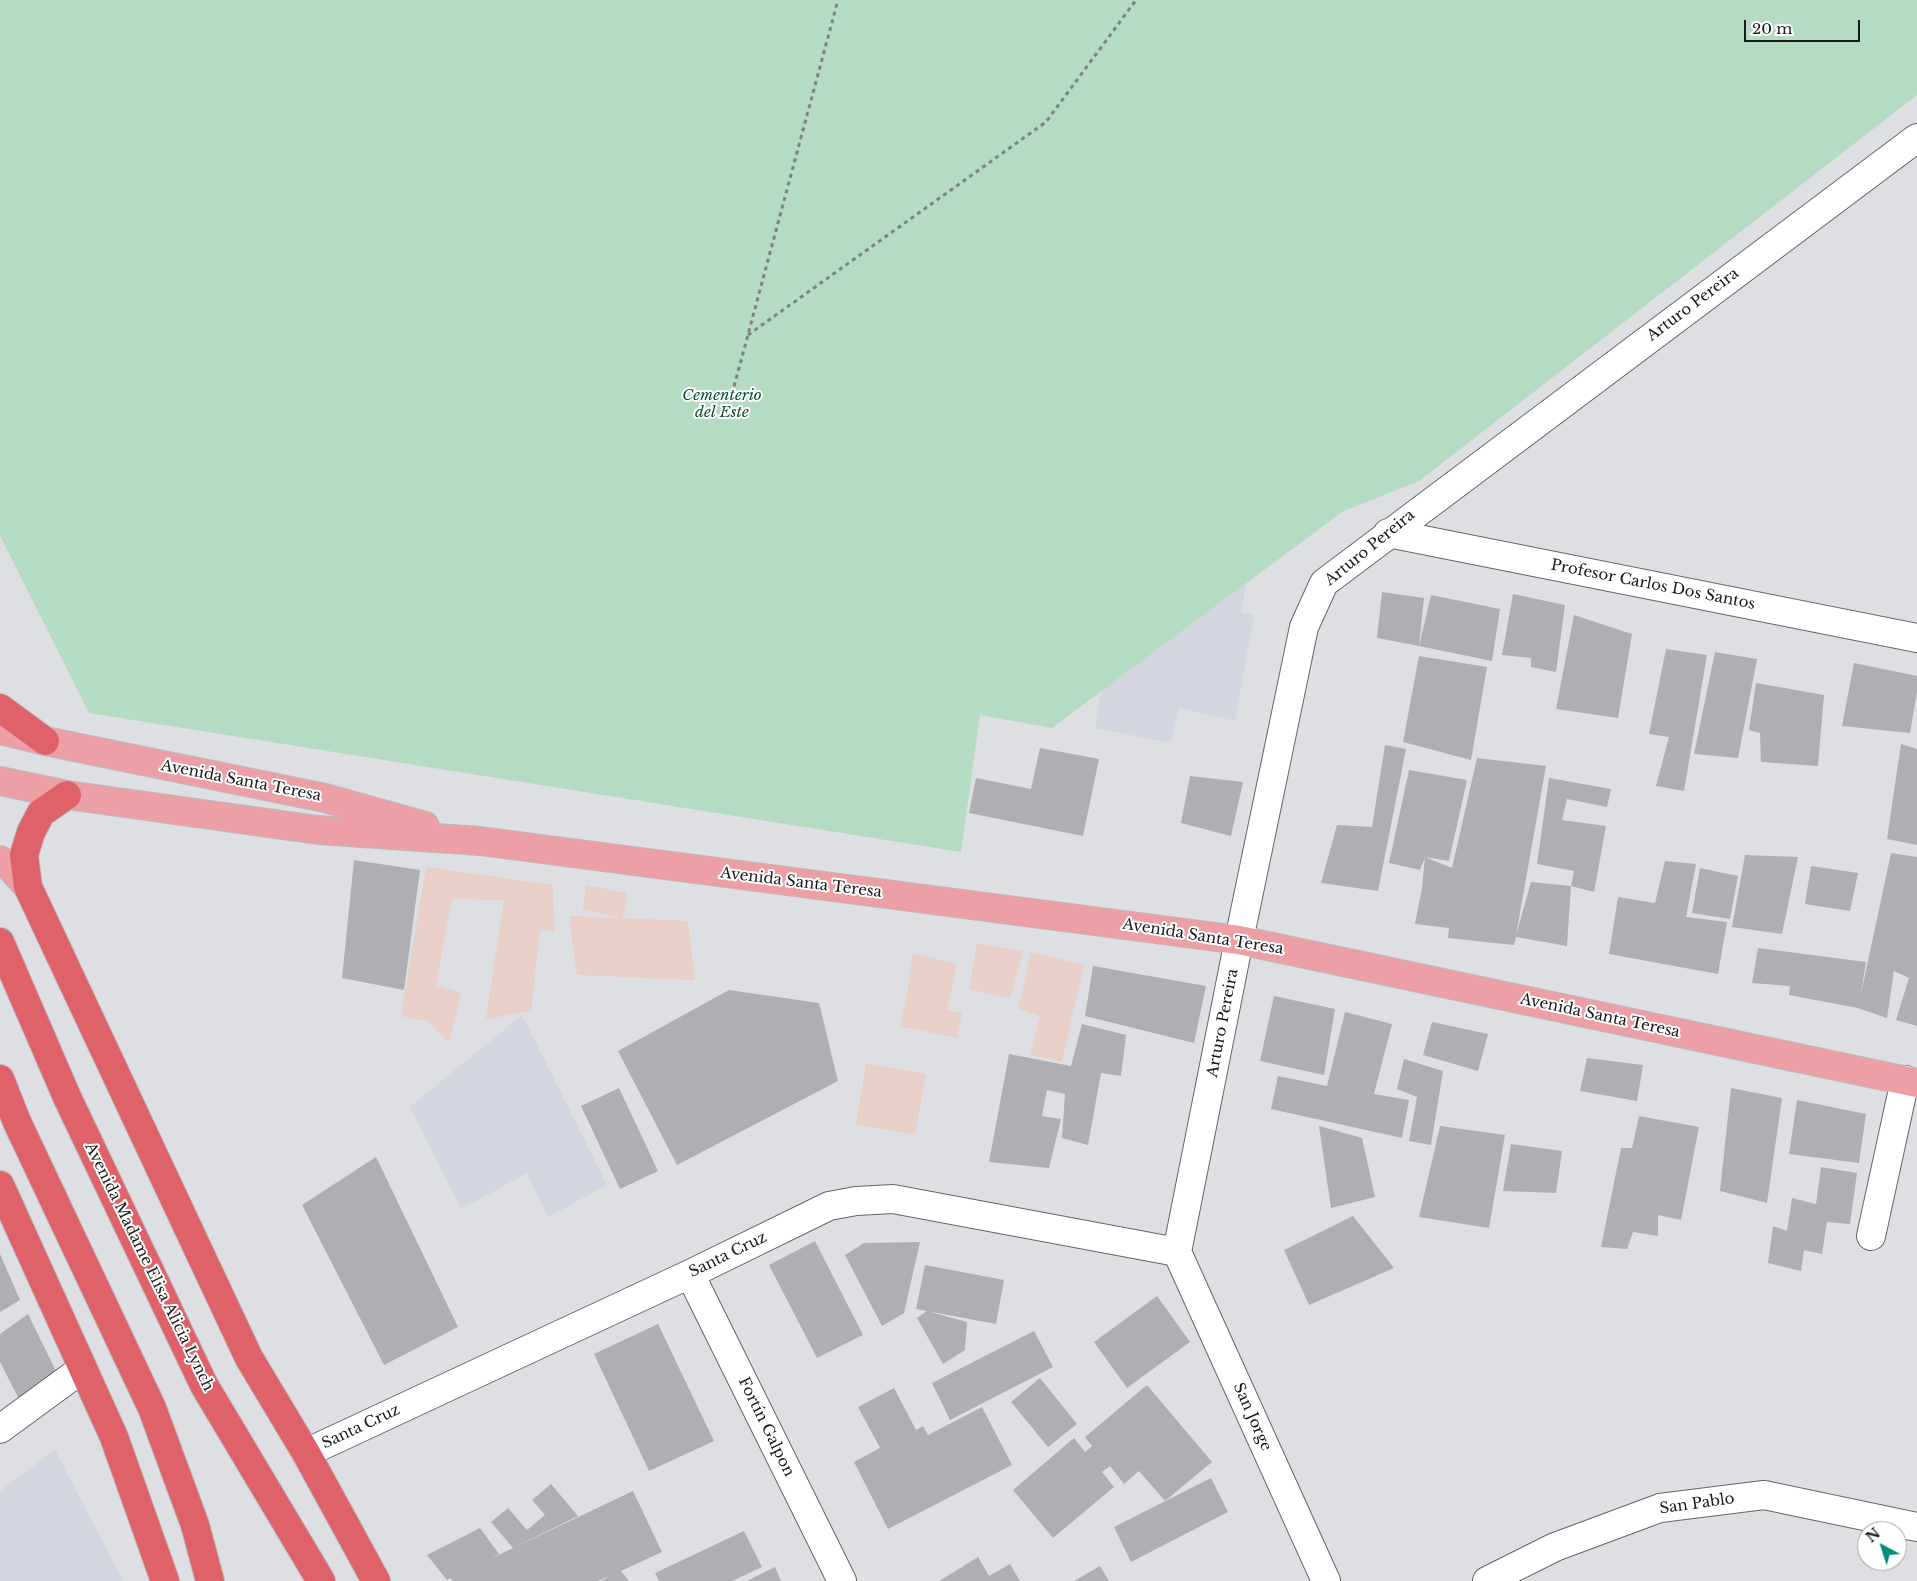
<!DOCTYPE html>
<meta charset="utf-8">
<style>
body{margin:0}
#map{position:relative;width:1917px;height:1581px;overflow:hidden;background:#dedfe3;font-family:"Libre Baskerville",serif}
canvas{display:block}
.north{position:absolute;left:1857px;top:1521px;width:50px;height:50px;box-sizing:border-box;background:#fff;border:1px solid #a3a3a4;border-radius:50%;rotate:320deg;font-size:14px;font-weight:700;line-height:20px;text-align:center;color:#19191b}
.north::after{content:'';display:block;margin:auto;width:18px;height:22px;background:#008e78;clip-path:polygon(50% 0,100% 100%,50% 72%,0 100%)}
.scale{position:absolute;left:1744px;top:20px;width:116px;height:22px;box-sizing:border-box;border:2px solid #19191b;border-top:0;padding-left:6px;font-size:15px;line-height:18px;white-space:nowrap;color:#19191b;-webkit-text-stroke:4px #fff;paint-order:stroke}
</style>
<div id="map">
<canvas width="1917" height="1581"></canvas>
<div class="north">N</div>
<div class="scale">20 m</div>
</div>
<script>
const ctx = document.querySelector('canvas').getContext('2d');
ctx.lineJoin = 'round';
function paint(path, color) { ctx.fillStyle = color; ctx.fill(path, 'evenodd'); }
const toPath = rows => new Path2D(rows.map(r => 'M' + r).join(''));
function strokePath(path, color, width, dash) { ctx.strokeStyle = color; ctx.lineWidth = width; ctx.lineCap = dash ? 'butt' : 'round'; ctx.setLineDash(dash || []); ctx.stroke(path); }
function drawText(font, color, halo, rows, align = 'center') {
  ctx.font = font + ' "Libre Baskerville",serif'; ctx.lineWidth = 4; ctx.setLineDash([]); ctx.textBaseline = 'middle'; ctx.strokeStyle = halo; ctx.fillStyle = color; for (const [text, x, y, turn = 0] of rows) {
    ctx.save(); ctx.translate(x, y); ctx.rotate((+turn || 0) * Math.PI / 180); ctx.textAlign = isNaN(turn) ? turn : align; if (halo) ctx.strokeText(text, 0, 0); ctx.fillText(text, 0, 0); ctx.restore();
  }
}
const commercial = toPath([
 [426,867,553,885,554,931,540,930,531,1011,486,1019,504,900,452,899,436,985,461,993,449,1043,428,1021,401,1016],
 [586,885,627,893,623,918,688,921,695,980,577,975,569,916,620,918,583,909],
 [977,943,1023,951,1010,999,969,989],
 [1031,952,1084,965,1062,1062,1030,1055,1040,1016,1018,1009],
 [913,953,957,964,947,1010,962,1013,957,1038,900,1026,906,1001],
 [866,1063,926,1074,915,1135,856,1124]
]);
const built = toPath([
 [1246,584,1241,612,1254,615,1235,721,1179,708,1171,743,1095,728,1101,691],
 [522,1015,607,1185,548,1217,527,1173,461,1209,410,1107],
 [55,1450,123,1581,0,1581,0,1491]
]);
const green = toPath([
 [0,0,1917,0,1917,95,1419,481,1342,512,1052,728,980,715,961,852,89,713,0,536]
]);
const pier = toPath([
 [262,1543,285,1559,299,1581,234,1581,232,1560]
]);
const building = toPath([
 [1382,592,1424,598,1419,646,1377,638],
 [1513,594,1565,605,1556,672,1531,667,1531,658,1502,655],
 [1431,595,1500,609,1492,661,1419,646],
 [1574,615,1632,634,1618,718,1556,709],
 [1666,649,1707,655,1684,791,1656,786,1669,737,1649,734],
 [1715,652,1757,659,1738,758,1694,754],
 [1419,656,1487,667,1471,760,1403,742],
 [1854,663,1917,676,1917,692,1910,733,1842,726],
 [1756,683,1824,695,1818,766,1761,762,1760,733,1749,730],
 [1901,744,1917,749,1917,845,1887,839],
 [1385,745,1406,749,1378,891,1321,883,1337,825,1372,827],
 [1040,748,1099,759,1083,836,969,813,976,778,1031,789],
 [1477,758,1546,766,1516,935,1531,882,1571,886,1567,946,1516,937,1514,945,1448,938,1449,928,1415,924,1422,888,1425,857,1452,868],
 [1409,770,1467,780,1449,861,1425,857,1420,870,1389,863],
 [1190,776,1243,782,1231,836,1181,823],
 [1549,778,1611,789,1607,807,1567,799,1562,820,1606,826,1594,892,1571,886,1574,871,1537,864],
 [1891,853,1917,857,1917,1026,1896,1020,1909,978,1894,971,1887,1018,1858,1008,1789,995,1790,986,1752,983,1758,948,1866,962,1861,994],
 [1745,855,1798,857,1782,934,1732,927],
 [354,860,420,870,404,990,342,978],
 [1665,861,1696,864,1686,917,1727,922,1718,974,1609,954,1618,897,1655,903],
 [1811,866,1858,873,1850,911,1805,904],
 [1700,868,1738,876,1730,919,1692,913],
 [1093,966,1206,986,1194,1043,1085,1016],
 [729,990,819,1003,838,1081,677,1165,618,1051],
 [1274,996,1335,1009,1324,1075,1260,1061],
 [1345,1012,1392,1024,1374,1094,1409,1100,1402,1138,1271,1109,1278,1076,1327,1086],
 [1432,1022,1488,1034,1478,1071,1423,1055],
 [1082,1024,1126,1035,1121,1076,1101,1073,1088,1145,1062,1138,1065,1094,1047,1090,1042,1116,1061,1119,1049,1168,989,1162,1009,1054,1071,1066],
 [1587,1058,1643,1065,1637,1101,1580,1091],
 [1404,1059,1443,1071,1431,1145,1409,1141,1417,1097,1397,1089],
 [619,1088,658,1171,620,1189,581,1106],
 [1731,1088,1782,1098,1767,1203,1720,1191],
 [1797,1100,1866,1114,1859,1163,1789,1154],
 [1639,1116,1699,1127,1681,1220,1658,1215,1658,1236,1633,1232,1627,1249,1601,1247,1621,1148,1632,1148],
 [1319,1126,1362,1138,1375,1197,1331,1208],
 [1440,1126,1505,1135,1489,1228,1419,1217],
 [1511,1144,1562,1151,1556,1193,1503,1191],
 [376,1157,458,1327,384,1365,302,1205],
 [1821,1167,1857,1173,1850,1224,1827,1222,1822,1254,1804,1250,1801,1271,1768,1263,1773,1226,1787,1231,1792,1198,1816,1204],
 [1353,1216,1394,1268,1309,1305,1284,1250],
 [815,1241,863,1335,817,1358,769,1265],
 [920,1242,904,1313,882,1326,845,1255,864,1243],
 [0,1254,20,1300,0,1312],
 [925,1265,1004,1280,996,1324,916,1309],
 [1157,1296,1190,1342,1127,1388,1094,1342],
 [927,1311,967,1322,965,1350,943,1364,917,1318],
 [28,1314,56,1371,19,1399,0,1362,0,1334],
 [658,1324,714,1441,649,1471,594,1354],
 [1034,1331,1053,1367,950,1420,932,1383],
 [1040,1378,1077,1424,1048,1447,1011,1402],
 [1147,1385,1212,1462,1165,1501,1139,1471,1124,1484,1110,1466,1102,1472,1114,1487,1053,1538,1013,1490,1074,1438,1085,1452,1092,1446,1085,1437],
 [894,1388,916,1430,923,1426,928,1435,982,1407,1012,1465,888,1529,854,1462,880,1448,858,1407],
 [1211,1478,1228,1512,1131,1562,1114,1527],
 [551,1484,578,1516,513,1548,491,1522,508,1508,527,1530,545,1515,532,1500],
 [633,1491,662,1552,621,1571,629,1581,601,1581,611,1575,598,1581,452,1581,451,1578,447,1580,427,1555,480,1528,499,1554,490,1559],
 [744,1531,762,1567,732,1581,659,1581,655,1573],
 [978,1557,989,1576,1010,1564,1020,1581,939,1581],
 [1100,1566,1109,1581,1074,1581],
 [775,1567,781,1581,747,1581]
]);
const path = toPath([
 [748,335,1046,122,1136,0],
 [732,394,838,0]
]);
const minor = toPath([
 [1388,533,1917,638],
 [1871,1236,1905,1080],
 [1177,1252,1239,940,1304,627,1324,583,1917,138],
 [1177,1252,1326,1581],
 [690,1274,842,1581],
 [0,1429,82,1369],
 [306,1453,690,1274,829,1206,856,1201,893,1199,1177,1252],
 [1487,1581,1555,1547,1660,1508,1764,1495,1917,1527]
]);
const major = toPath([
 [0,730,45,741,325,798,425,826],
 [0,781,67,795,318,830,480,841,1239,940,1917,1083],
 [0,860,10,867,28,887]
]);
const highway = toPath([
 [0,708,45,741],
 [67,795,41,813,31,832,24,855,28,887,249,1358,306,1453,376,1581],
 [0,942,67,1097,204,1385,321,1581],
 [0,1079,17,1122,152,1408,195,1525,210,1581],
 [0,1185,114,1437,165,1581]
]);
const streetNames = [
 ["Arturo Pereira",1693,305,-37],
 ["Arturo Pereira",1370,548,-39],
 ["Profesor Carlos Dos Santos",1653,585,11],
 ["Avenida Santa Teresa",241,781,11],
 ["Avenida Santa Teresa",801,883,7],
 ["Avenida Santa Teresa",1203,937,9],
 ["Avenida Santa Teresa",1600,1016,12],
 ["Arturo Pereira",1223,1023,-79],
 ["Santa Cruz",728,1255,-26],
 ["Avenida Madame Elisa Alicia Lynch",149,1267,64],
 ["San Jorge",1252,1417,66],
 ["Santa Cruz",361,1427,-25],
 ["Fortín Galpon",766,1427,64],
 ["San Pablo",1697,1504,-8]
];
const parkNames = [
 ["Cementerio",722,396],
 ["del Este",722,413]
];
paint(commercial, '#e8cfc7');
paint(built, '#d3d5e0');
paint(green, '#b5dbc3');
paint(pier, '#dedfe3');
paint(building, '#afafb3');
strokePath(minor, '#656669', 30);
strokePath(major, '#bababb', 30);
strokePath(highway, '#bababb', 30);
strokePath(path, '#818184', 3, [4, 4]);
strokePath(minor, '#fff', 28);
strokePath(major, '#eca0a6', 28);
strokePath(highway, '#df616a', 28);
drawText('15px', '#19191b', '#fff', streetNames);
drawText('italic 15px', '#06512f', '#fff', parkNames);
</script>
